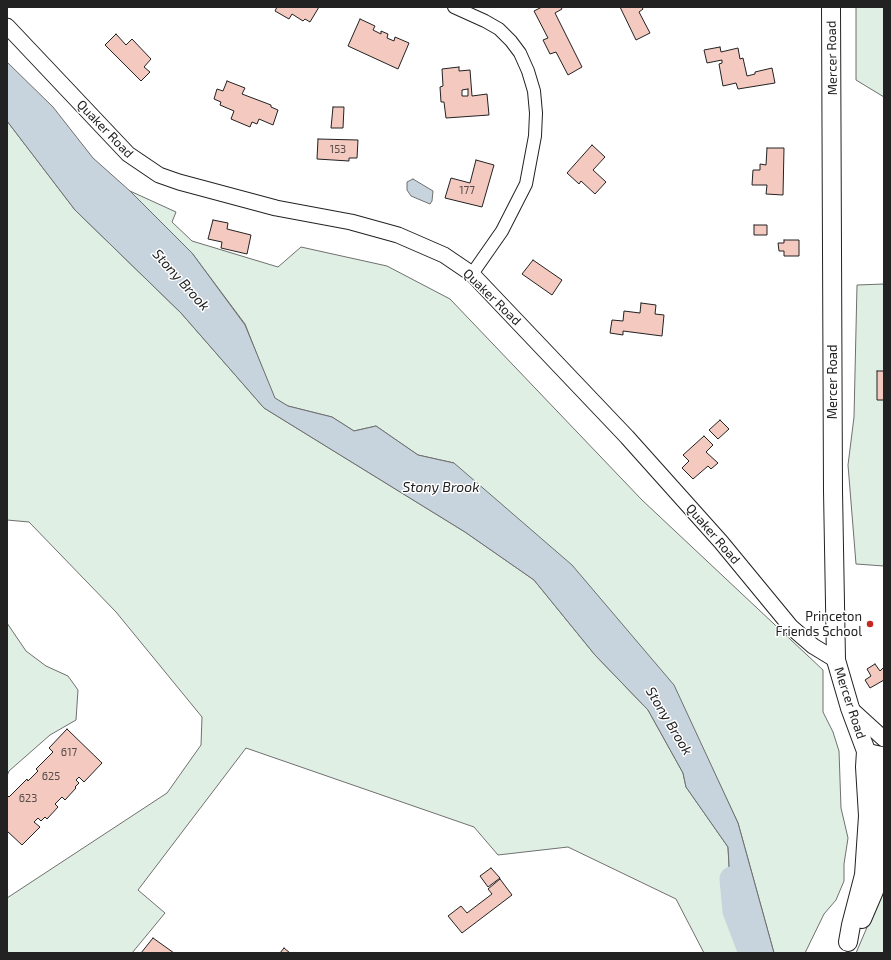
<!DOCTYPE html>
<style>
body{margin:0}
#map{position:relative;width:891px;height:960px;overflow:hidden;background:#fff;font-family:"Exo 2",sans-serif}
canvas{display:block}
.frame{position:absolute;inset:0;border:8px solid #222;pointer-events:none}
</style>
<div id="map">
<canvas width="891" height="960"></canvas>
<div class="frame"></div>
</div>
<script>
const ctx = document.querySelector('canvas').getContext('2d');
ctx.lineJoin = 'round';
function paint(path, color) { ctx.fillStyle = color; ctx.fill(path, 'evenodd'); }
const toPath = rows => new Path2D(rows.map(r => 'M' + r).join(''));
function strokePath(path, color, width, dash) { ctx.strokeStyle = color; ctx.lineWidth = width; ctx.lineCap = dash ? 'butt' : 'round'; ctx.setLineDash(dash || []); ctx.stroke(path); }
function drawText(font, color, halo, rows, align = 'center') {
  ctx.font = font + ' "Exo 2",sans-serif'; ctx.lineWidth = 3; ctx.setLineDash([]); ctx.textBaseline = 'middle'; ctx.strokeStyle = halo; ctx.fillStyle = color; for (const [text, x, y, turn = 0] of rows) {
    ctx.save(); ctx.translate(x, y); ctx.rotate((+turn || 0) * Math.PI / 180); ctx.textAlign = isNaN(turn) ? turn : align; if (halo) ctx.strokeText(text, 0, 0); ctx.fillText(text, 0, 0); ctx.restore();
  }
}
const green = toPath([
 [856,7,884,7,884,97,856,80,856,7],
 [7,121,75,210,181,313,264,408,465,532,534,580,595,655,648,710,683,773,686,787,728,847,731,900,751,953,704,953,676,899,568,847,498,855,474,827,246,748,138,890,165,913,132,953,7,953,7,898,167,793,201,745,202,717,116,612,29,522,7,520,7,121],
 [130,191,176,212,172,222,192,241,278,267,301,247,387,266,450,299,642,500,823,670,823,712,833,732,839,751,841,808,848,838,844,864,844,881,836,900,824,914,805,953,774,953,738,823,712,768,454,463,418,455,376,426,354,431,332,417,288,406,274,398,245,324,192,253,130,191],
 [884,284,884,566,856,564,848,465,854,417,857,285,884,284],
 [7,623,26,651,46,666,68,676,78,690,76,720,50,735,9,771,7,776,7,623],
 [884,871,884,953,856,953,874,911,884,871]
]);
const water = toPath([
 [7,62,53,107,93,158,130,191,192,253,245,325,275,398,288,406,332,417,354,431,376,426,418,455,454,463,572,565,674,685,738,823,774,953,751,953,731,901,728,847,686,787,683,773,648,710,595,655,534,580,465,532,264,408,181,313,75,210,7,121,7,62],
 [413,179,433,191,432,201,430,204,411,196,407,190,407,182,413,179]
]);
const river = toPath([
 [732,879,735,911,751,953]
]);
const building = toPath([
 [277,7,319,7,310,22,305,19,303,21,292,14,289,19,275,11,277,7],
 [542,7,561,7,562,9,555,13,582,67,568,75,556,52,550,54,543,40,548,38,534,11,542,7],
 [620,7,642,7,643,9,639,12,650,33,636,40,620,7],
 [360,19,375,26,373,30,381,34,381,31,388,34,387,38,394,41,395,37,409,43,398,69,348,46,360,19],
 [116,34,126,45,132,39,151,59,144,67,150,72,141,81,105,45,116,34],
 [720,47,721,52,738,48,740,59,743,58,747,76,755,74,755,72,772,68,775,83,738,89,736,83,723,86,719,64,722,63,722,60,707,63,704,50,720,47],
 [459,67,459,71,470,70,472,96,487,94,489,115,446,118,444,102,441,102,440,87,443,86,442,69,459,67],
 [468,89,468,96,462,96,462,90,468,89],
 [227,81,245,88,242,94,271,105,271,107,278,110,273,125,259,119,257,124,252,122,250,127,231,119,234,111,220,105,221,102,214,99,217,89,223,91,227,81],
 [333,107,344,107,343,128,331,128,333,107],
 [318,139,358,140,357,158,349,158,349,161,317,159,318,139],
 [592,145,605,157,593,170,606,182,595,194,581,181,579,184,567,173,592,145],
 [767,148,784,148,783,195,766,194,767,185,752,185,753,170,760,170,760,164,766,165,767,148],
 [476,160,494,165,482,207,445,198,451,178,470,183,476,160],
 [213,220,228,223,227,229,251,235,247,254,221,248,222,242,208,239,213,220],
 [754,225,767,225,767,235,754,235,754,225],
 [784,240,799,240,799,256,784,256,784,251,779,251,778,243,784,243,784,240],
 [533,260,562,280,552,295,522,274,533,260],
 [641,303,656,305,655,314,664,315,662,336,623,331,623,335,610,333,612,320,623,321,624,311,640,313,641,303],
 [877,371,884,371,884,400,877,400,877,371],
 [720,420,729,429,718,439,709,430,720,420],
 [704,436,713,445,706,452,718,463,711,469,708,466,693,479,682,468,689,461,683,455,704,436],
 [875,664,880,671,884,667,884,680,870,688,865,680,871,676,867,669,875,664],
 [67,729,102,763,84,782,79,777,76,780,79,783,75,787,76,788,65,800,62,797,55,804,58,807,47,819,45,817,41,821,38,818,34,822,40,827,22,845,7,831,7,795,9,797,27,779,28,781,38,771,36,769,53,752,49,748,67,729],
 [491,868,500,878,488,887,480,876,491,868],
 [500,879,512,895,462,933,448,916,461,906,467,913,492,894,488,889,500,879],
 [153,938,174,953,141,953,153,938],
 [284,948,290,953,280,953,284,948]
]);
const minor = toPath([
 [454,7,485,21,499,29,511,41,520,53,528,71,534,91,536,113,535,136,526,184,502,231,472,274]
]);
const tertiary = toPath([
 [7,26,128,154,159,175,179,182,276,208,351,222,398,235,444,255,472,274,627,437,721,542,791,627,813,646,836,660],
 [850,708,884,739],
 [866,751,884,755]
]);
const secondary = toPath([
 [831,7,833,491,836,660,850,708,866,751,877,766,884,828],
 [862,919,874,891,881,867,884,830],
 [848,942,851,925,864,875,868,816,865,767,866,751]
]);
const markers = [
 [870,624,4,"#c62828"]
];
const numberNames = [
 ["153",338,149],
 ["177",467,190],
 ["617",69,752],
 ["625",51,776],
 ["623",28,798]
];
const streetNames = [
 ["Mercer Road",832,58,-91],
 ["Quaker Road",105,129,46],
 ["Quaker Road",492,297,44],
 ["Mercer Road",833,382,-90],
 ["Quaker Road",713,534,49],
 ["Mercer Road",850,703,72]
];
const poiNames = [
 ["Princeton",862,617],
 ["Friends School",862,632]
];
const waterNames = [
 ["Stony Brook",181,280,48],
 ["Stony Brook",441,487],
 ["Stony Brook",669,721,59]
];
paint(green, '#e0efe3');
strokePath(green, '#6f6f6f', 1);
paint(water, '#c7d3dd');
strokePath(water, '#6f6f6f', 1);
strokePath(river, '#c7d3dd', 25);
paint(building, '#f3c9c0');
strokePath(building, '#222', 1);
strokePath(minor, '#222', 14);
strokePath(tertiary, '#222', 17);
strokePath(secondary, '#222', 20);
strokePath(minor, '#fff', 12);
strokePath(tertiary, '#fff', 15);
strokePath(secondary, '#fff', 18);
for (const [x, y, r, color] of markers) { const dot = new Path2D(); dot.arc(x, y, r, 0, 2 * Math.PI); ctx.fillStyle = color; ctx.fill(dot); strokePath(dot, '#fff', 1.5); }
drawText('11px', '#564c4a', null, numberNames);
drawText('13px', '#222', '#fff', streetNames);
drawText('13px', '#222', '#fff', poiNames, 'right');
drawText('italic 14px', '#222', '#fff', waterNames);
</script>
